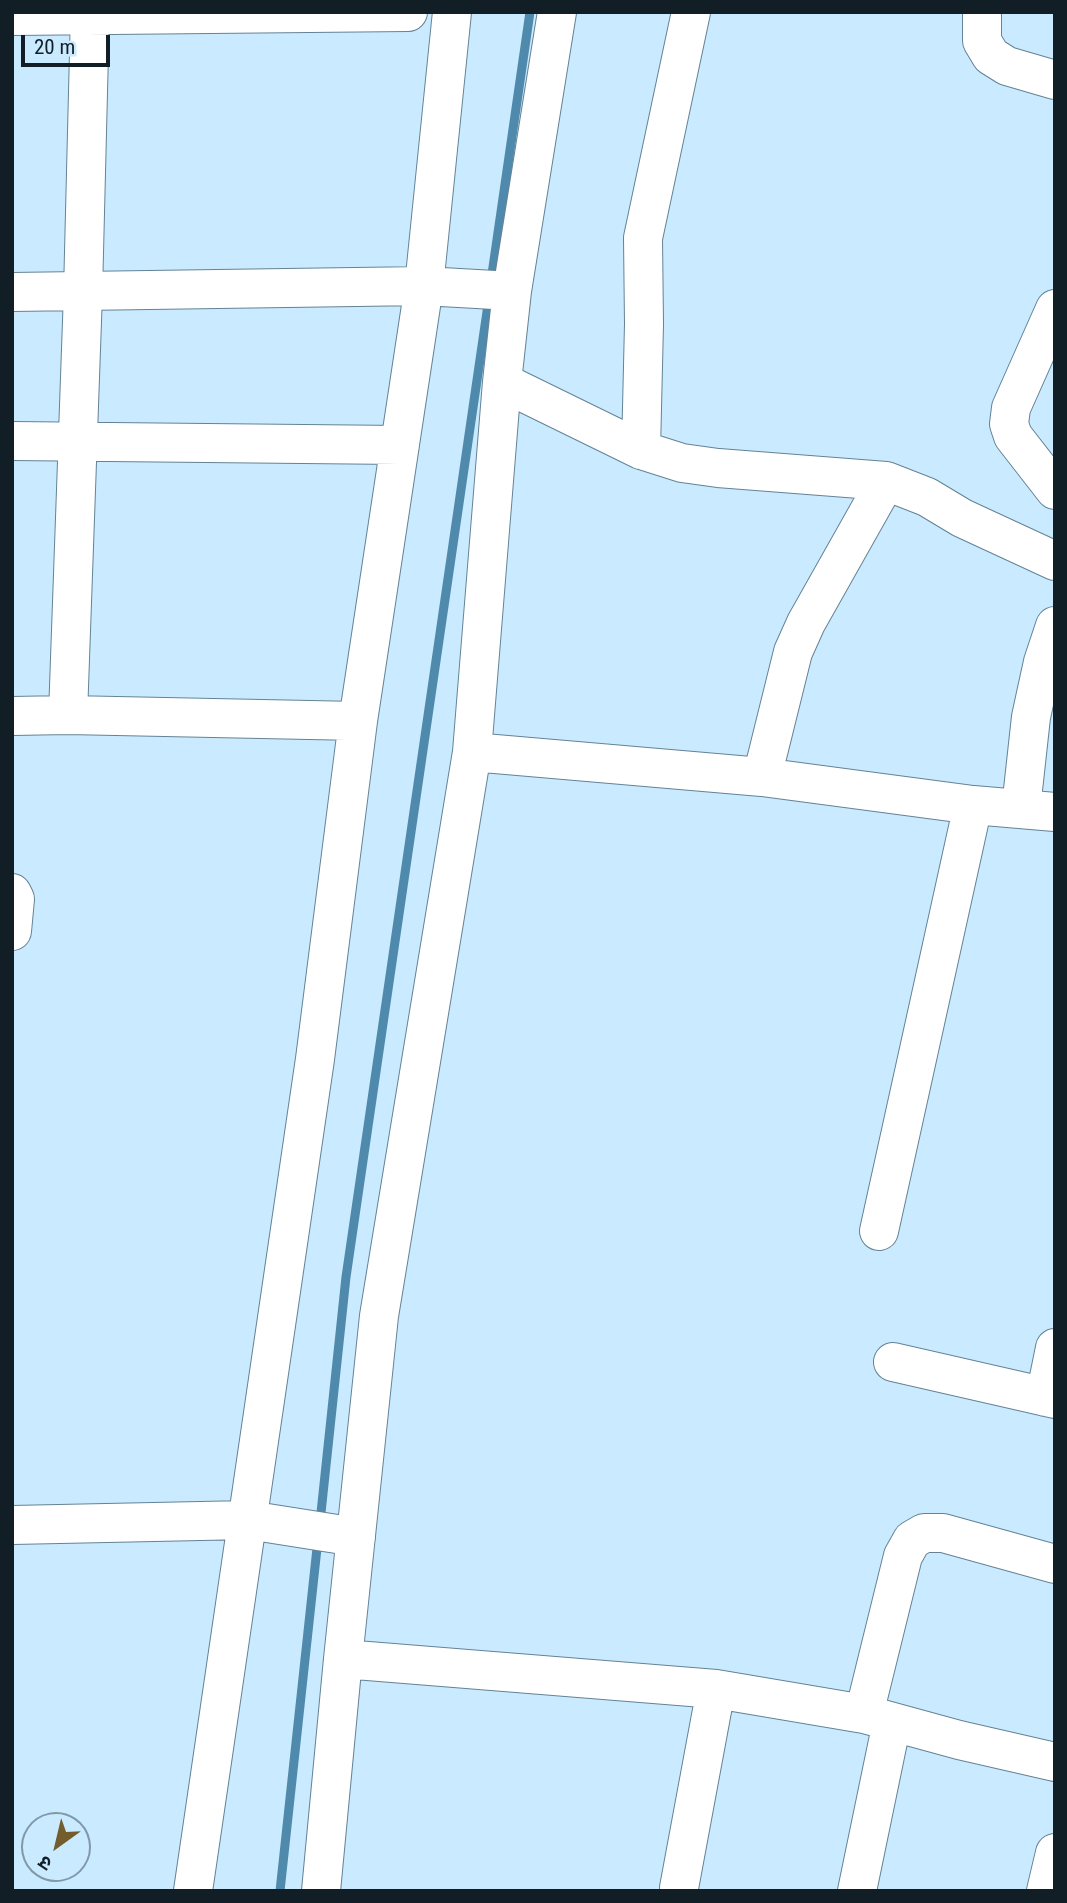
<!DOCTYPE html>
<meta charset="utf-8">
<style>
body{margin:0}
#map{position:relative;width:1067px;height:1903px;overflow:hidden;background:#c9eaff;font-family:"Roboto Condensed","Noto Sans Devanagari",sans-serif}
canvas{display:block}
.frame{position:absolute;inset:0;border:14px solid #121e26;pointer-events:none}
.north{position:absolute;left:21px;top:1812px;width:70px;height:70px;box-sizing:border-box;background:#c9eaff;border:2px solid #8098a8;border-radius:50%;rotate:214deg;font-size:19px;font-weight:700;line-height:28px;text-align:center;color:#121e26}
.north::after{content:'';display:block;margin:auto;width:24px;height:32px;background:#735d2c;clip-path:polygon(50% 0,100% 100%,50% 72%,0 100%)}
.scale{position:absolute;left:21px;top:35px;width:89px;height:32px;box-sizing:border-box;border:4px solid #121e26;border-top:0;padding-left:9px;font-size:21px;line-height:24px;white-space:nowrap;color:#121e26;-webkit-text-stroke:5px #c9eaff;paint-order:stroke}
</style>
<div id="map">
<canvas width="1067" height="1903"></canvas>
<div class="frame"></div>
<div class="north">उ</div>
<div class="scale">20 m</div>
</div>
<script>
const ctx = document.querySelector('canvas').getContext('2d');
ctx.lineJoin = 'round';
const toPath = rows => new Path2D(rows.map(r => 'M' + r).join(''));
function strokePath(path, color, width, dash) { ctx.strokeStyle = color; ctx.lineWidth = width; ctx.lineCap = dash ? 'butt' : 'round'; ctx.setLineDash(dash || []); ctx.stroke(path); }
const stream = toPath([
 [491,281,530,12],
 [320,1522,346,1277,489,298],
 [280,1891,318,1539]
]);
const minor = toPath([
 [982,12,982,41,991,56,1007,66,1055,80],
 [12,16,408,12],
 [12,292,424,286,512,291],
 [1055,309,1011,408,1009,424,1013,436,1055,490],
 [502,382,641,450,682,463,718,468,886,481,927,497,962,518,1055,561],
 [12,441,400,445],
 [641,450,644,324,643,238,691,12],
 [68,715,83,293,90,12],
 [12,716,68,715,358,721],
 [472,752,762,777,973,805,1055,812],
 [762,777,793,652,806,623,886,481],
 [1021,808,1031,717,1043,662,1055,626],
 [12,893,15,899,12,931],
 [879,1231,973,805],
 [893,1362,1055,1399],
 [1045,1397,1055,1348],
 [12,1525,248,1520,356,1537],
 [343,1659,379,1316,472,752,502,382,512,291,557,12],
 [864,1714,903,1556,912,1540,924,1533,943,1533,1055,1564],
 [679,1888,716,1689],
 [193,1891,315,1059,358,721,424,286,452,12],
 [321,1891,343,1659,716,1689,864,1714,959,1740,1055,1762],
 [857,1891,892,1722],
 [1046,1891,1055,1853]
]);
strokePath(stream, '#4f8aac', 9);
strokePath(minor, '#648395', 40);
strokePath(minor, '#fff', 38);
</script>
